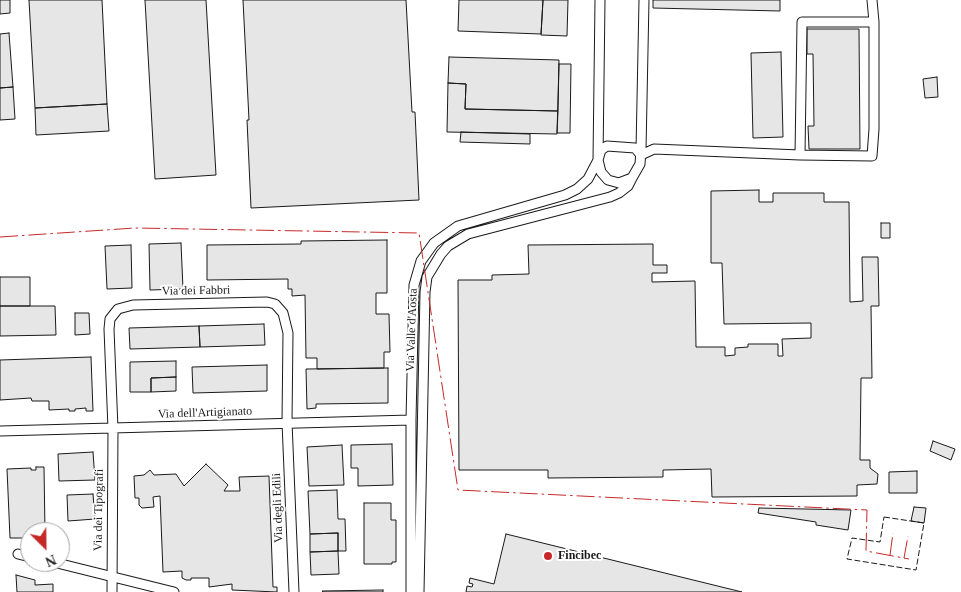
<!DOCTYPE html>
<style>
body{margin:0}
#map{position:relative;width:961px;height:592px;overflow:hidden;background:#fff;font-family:Georgia,serif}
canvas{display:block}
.north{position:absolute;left:20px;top:522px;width:50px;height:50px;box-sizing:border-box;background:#fff;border:1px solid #a3a3a3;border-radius:50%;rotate:157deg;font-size:14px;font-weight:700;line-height:20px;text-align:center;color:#1a1a1a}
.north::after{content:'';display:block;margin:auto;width:18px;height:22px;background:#c62828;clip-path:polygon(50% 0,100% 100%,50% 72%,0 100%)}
</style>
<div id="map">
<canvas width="961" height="592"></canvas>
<div class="north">N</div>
</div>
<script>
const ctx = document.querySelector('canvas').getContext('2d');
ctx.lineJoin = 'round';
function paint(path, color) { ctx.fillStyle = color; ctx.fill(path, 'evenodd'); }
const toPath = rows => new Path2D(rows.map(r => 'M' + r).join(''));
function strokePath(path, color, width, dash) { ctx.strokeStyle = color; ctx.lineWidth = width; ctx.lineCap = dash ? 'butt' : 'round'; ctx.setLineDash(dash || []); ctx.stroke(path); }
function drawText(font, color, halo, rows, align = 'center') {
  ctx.font = font + ' Georgia,serif'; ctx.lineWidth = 4; ctx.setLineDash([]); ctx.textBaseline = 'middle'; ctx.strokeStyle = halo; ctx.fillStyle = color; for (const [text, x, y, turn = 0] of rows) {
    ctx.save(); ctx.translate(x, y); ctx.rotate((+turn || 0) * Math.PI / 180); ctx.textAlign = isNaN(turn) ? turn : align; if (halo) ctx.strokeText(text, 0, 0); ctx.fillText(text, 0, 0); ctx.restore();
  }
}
const building = toPath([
 [0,0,10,0,10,13,0,14,0,0],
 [29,0,102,0,107,104,35,108,29,0],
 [145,0,206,0,216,175,155,179,145,0],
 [243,0,406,0,412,112,415,112,419,200,251,208,247,120,249,120,243,0],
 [459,0,543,0,541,34,458,31,459,0],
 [543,0,568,0,567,36,541,35,543,0],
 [653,0,780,0,780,11,653,8,653,0],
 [807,29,859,29,860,149,809,149,808,126,814,126,813,54,807,54,807,29],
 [9,33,13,87,0,88,0,34,9,33],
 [781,52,783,137,753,138,751,53,781,52],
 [449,57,559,60,558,111,465,109,466,84,448,83,449,57],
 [559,64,571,64,570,133,557,133,559,64],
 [937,77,938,97,925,98,923,79,937,77],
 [448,83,466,84,465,109,558,111,557,134,447,132,448,83],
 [13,87,15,119,0,120,0,88,13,87],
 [107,104,109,131,36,135,35,108,107,104],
 [461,132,530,134,530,144,460,142,461,132],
 [759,190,759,202,773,202,773,193,824,193,824,202,849,202,850,302,863,301,862,257,878,257,879,306,871,306,872,378,861,378,860,460,870,460,870,468,878,474,877,484,857,485,857,496,712,497,711,469,663,470,663,477,548,478,548,470,459,470,458,280,492,280,492,275,529,274,528,245,653,244,653,265,667,265,667,273,652,273,652,282,695,281,696,347,725,347,725,356,735,355,735,348,748,347,748,344,778,344,778,356,783,356,782,339,811,338,811,323,724,324,722,263,711,263,711,191,759,190],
 [881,223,890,223,890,238,881,238,881,223],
 [387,240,387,293,376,293,376,314,389,314,390,352,384,352,384,368,317,369,317,358,306,358,305,295,292,296,292,289,288,289,288,279,207,280,207,245,301,244,301,241,387,240],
 [181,243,183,289,150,290,149,244,181,243],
 [131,245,132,288,107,289,105,246,131,245],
 [0,277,30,277,30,306,0,306,0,277],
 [0,306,55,306,56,335,0,336,0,306],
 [75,313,89,313,90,334,75,335,75,313],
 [264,324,265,345,200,347,199,326,264,324],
 [199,326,200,347,130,349,129,328,199,326],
 [91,357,93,411,86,411,86,408,75,409,75,411,69,411,69,409,49,410,49,401,32,401,31,398,0,400,0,360,91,357],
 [176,361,176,377,151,378,151,392,130,392,130,362,176,361],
 [267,365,267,391,193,393,192,367,267,365],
 [388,368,388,403,316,404,316,408,307,409,306,369,388,368],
 [176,377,176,391,151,392,151,378,176,377],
 [933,441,955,449,951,460,930,451,933,441],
 [392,444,393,485,358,486,358,468,351,468,351,445,392,444],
 [342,445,344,485,309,486,307,447,342,445],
 [93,452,95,480,59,481,58,454,93,452],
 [206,464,228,485,224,491,240,491,239,477,269,476,273,587,277,587,277,592,232,590,232,584,209,587,209,578,191,578,191,580,186,580,182,578,182,571,163,572,160,496,153,497,154,507,142,508,139,505,139,498,135,498,134,476,144,475,150,470,154,475,176,474,184,486,206,464],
 [36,467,44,467,45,532,30,532,30,542,27,542,27,538,10,538,7,469,31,468,31,470,36,470,36,467],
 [917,471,917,493,889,493,889,472,917,471],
 [337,490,338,519,345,519,346,551,338,551,338,533,310,534,308,491,337,490],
 [93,494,95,519,68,521,67,495,93,494],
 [364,503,391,503,391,520,396,520,396,562,392,562,392,564,364,564,364,503],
 [914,507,926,508,924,523,911,521,914,507],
 [759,508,851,510,848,530,816,525,816,522,758,513,759,508],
 [338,533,338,551,310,552,310,534,338,533],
 [506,534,742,592,466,592,467,586,472,587,473,584,469,583,470,578,494,584,506,534],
 [338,551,339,574,311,575,310,552,338,551],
 [16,575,35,580,35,585,53,584,53,592,17,592,16,575],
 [383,590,383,592,323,592,322,591,383,590]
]);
const minor = toPath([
 [872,0,874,22,874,129,872,156,800,155,802,22,874,22],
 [641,155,635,148,607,146,601,150,598,160,601,172,608,180,619,183,632,178,640,164,641,150,644,0],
 [641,155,654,149,800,155],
 [0,431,411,420],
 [18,554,30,557],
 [53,562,174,592],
 [112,592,113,429,109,329,110,319,118,309,133,305,267,302,275,304,283,313,288,333,287,422,294,592],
 [411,592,411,420,414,285,421,261,434,243,458,226,565,195,577,189,588,179,598,160,600,0],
 [419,592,425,292,427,277,441,254,448,246,468,234,610,197,619,193,628,186,632,178]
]);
const fence = toPath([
 [884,517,924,523,916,570,847,559,852,538,880,542,884,517]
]);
const power = toPath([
 [0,237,135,228,419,233,458,490,867,510,866,551,909,559],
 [890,555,893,533],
 [904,558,908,536]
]);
const markers = [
 [548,556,5,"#c62828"]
];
const streetNames = [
 ["Via dei Fabbri",196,291,-1],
 ["Via Valle d'Aosta",412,330,-88],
 ["Via dell'Artigianato",205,413,-2],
 ["Via degli Edili",278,508,-92],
 ["Via dei Tipografi",99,510,-89]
];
const poiNames = [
 ["Fincibec",558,556]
];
paint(building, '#e6e6e6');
strokePath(building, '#1a1a1a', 1);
strokePath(minor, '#1a1a1a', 11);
strokePath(minor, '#fff', 9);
strokePath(fence, '#1a1a1a', 1, [6, 2.5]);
strokePath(power, '#c62828', 1, [18, 4, 2.5, 4]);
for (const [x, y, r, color] of markers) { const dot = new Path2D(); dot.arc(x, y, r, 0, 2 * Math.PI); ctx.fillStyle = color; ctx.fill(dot); strokePath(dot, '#fff', 2); }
drawText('12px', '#1a1a1a', '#fff', streetNames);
drawText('bold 12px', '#1a1a1a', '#fff', poiNames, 'left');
</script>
